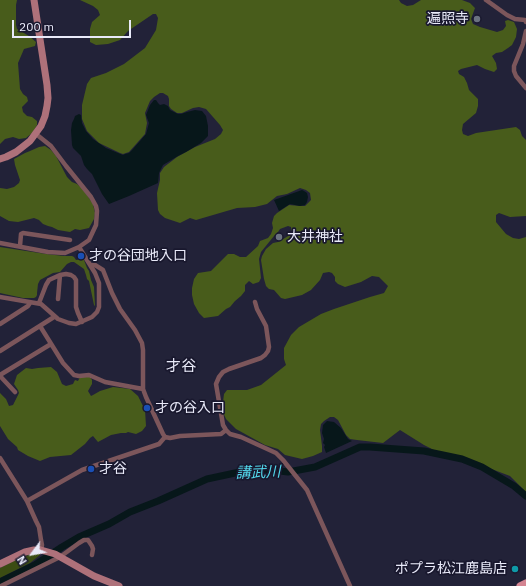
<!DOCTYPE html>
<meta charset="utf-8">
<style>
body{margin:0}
#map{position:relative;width:526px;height:586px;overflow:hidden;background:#222238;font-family:"IBM Plex Sans",sans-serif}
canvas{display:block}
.north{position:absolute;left:12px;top:534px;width:40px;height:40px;-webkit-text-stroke:3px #19182e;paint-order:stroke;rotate:238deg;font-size:11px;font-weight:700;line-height:16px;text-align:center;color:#e9eaf9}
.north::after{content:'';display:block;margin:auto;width:14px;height:18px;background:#e9eaf9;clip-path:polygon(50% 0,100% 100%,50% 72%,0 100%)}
.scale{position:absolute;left:12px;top:20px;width:119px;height:18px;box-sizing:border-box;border:2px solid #e9eaf9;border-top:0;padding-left:5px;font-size:12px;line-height:14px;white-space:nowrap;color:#e9eaf9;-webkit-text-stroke:3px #19182e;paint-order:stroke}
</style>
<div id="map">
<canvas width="526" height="586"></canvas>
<div class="north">N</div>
<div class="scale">200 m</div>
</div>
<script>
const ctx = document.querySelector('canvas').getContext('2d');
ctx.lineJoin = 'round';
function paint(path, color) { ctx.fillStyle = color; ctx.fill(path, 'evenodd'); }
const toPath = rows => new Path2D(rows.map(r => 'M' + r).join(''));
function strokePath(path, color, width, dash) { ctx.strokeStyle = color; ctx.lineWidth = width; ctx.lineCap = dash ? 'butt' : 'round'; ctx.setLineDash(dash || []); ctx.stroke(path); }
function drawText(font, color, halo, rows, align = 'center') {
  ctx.font = font + ' "IBM Plex Sans","Noto Sans JP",sans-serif'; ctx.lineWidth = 3.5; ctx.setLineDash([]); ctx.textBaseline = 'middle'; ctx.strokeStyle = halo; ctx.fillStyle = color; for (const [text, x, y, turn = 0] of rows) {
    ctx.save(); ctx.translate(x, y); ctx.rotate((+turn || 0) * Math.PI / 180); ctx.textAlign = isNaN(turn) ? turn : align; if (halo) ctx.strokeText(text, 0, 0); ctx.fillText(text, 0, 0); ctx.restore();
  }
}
const green = toPath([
 [34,553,40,553,40,555,30,563,0,578,0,568,16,560]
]);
const forest = toPath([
 [0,0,17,0,16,5,16,25,17,29,29,36,36,42,35,46,24,49,18,63,20,89,23,94,27,97,28,101,22,107,23,112,27,116,32,117,37,121,37,125,33,132,26,138,19,139,13,137,5,139,0,144],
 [80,0,399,0,401,3,407,6,413,5,421,0,462,0,470,3,475,8,471,19,473,24,480,27,497,32,503,30,506,26,505,21,508,20,514,22,517,29,516,37,512,45,508,48,502,52,496,53,492,56,496,63,497,69,494,72,485,69,477,65,461,69,458,71,459,74,464,77,467,83,469,90,478,99,478,106,476,113,463,124,462,130,463,134,468,136,476,133,516,127,520,130,522,136,526,140,526,216,510,217,499,213,496,215,496,222,506,234,513,238,519,239,526,237,526,492,510,476,457,456,437,452,430,448,424,445,400,430,383,443,357,440,350,439,346,435,338,420,334,417,330,417,324,421,321,424,320,430,322,446,322,452,313,456,302,459,285,455,278,449,265,445,236,429,226,419,222,410,224,394,227,390,247,390,261,385,286,365,284,359,284,348,291,335,299,327,321,314,334,309,370,297,384,293,388,286,379,277,372,276,361,282,345,287,338,284,335,281,335,277,332,273,329,272,323,273,320,280,311,290,302,295,285,299,281,298,274,290,269,289,266,286,264,279,261,260,262,256,266,249,273,243,278,242,290,235,292,232,291,227,288,226,280,229,278,232,274,236,261,252,259,259,261,278,259,282,253,284,249,281,245,285,245,291,241,296,235,301,230,307,226,309,218,316,204,318,199,313,194,304,192,295,192,288,194,279,198,273,211,271,228,254,234,254,240,257,246,257,258,246,260,241,268,238,271,234,273,228,272,223,274,216,277,213,289,205,300,206,305,206,311,200,310,193,306,190,300,188,287,194,277,196,267,204,255,207,237,208,196,220,190,218,180,223,165,218,160,214,158,210,157,193,160,180,160,173,164,167,177,157,195,147,215,139,221,134,223,130,220,125,206,109,199,107,193,108,182,113,177,113,171,109,169,106,169,99,168,96,163,93,160,93,154,97,150,101,145,113,147,123,145,134,129,152,123,154,120,153,99,143,87,131,82,119,82,105,87,84,91,78,106,73,124,64,145,48,156,30,158,18,156,14,153,14,128,31,120,40,108,44,96,45,90,42,90,29,92,22,100,15,98,10,93,6],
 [45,146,51,150,56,156,67,177,72,182,77,184,82,188,87,195,93,204,95,213,94,219,89,228,80,230,75,229,70,232,58,230,52,227,48,226,43,224,39,220,34,218,18,222,9,221,0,216,0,188,7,189,14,187,19,183,20,180,15,165,14,159,25,153,30,151,39,147],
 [0,247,46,254,64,256,72,256,74,257,76,260,81,259,84,260,87,268,89,271,91,280,94,287,95,306,94,305,89,281,87,279,86,275,84,269,74,262,71,262,67,264,60,272,53,273,40,280,38,284,37,293,37,295,36,297,34,298,23,298,0,293],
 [51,367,57,372,62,384,66,386,73,384,75,380,78,381,80,377,90,377,92,380,92,384,88,391,91,396,93,395,100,391,113,387,130,389,138,396,145,410,146,426,142,431,136,434,128,432,126,433,121,433,111,435,98,442,93,436,90,438,85,444,71,455,50,457,40,461,28,456,18,450,17,447,8,439,0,426,0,393,6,399,9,406,13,405,19,393,18,390,14,384,17,375,26,368,32,369,38,368]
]);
const water = toPath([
 [154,100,156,100,158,103,160,105,164,104,168,106,170,110,178,114,181,114,187,112,195,110,202,111,206,116,208,126,208,136,201,143,186,152,178,156,163,165,159,173,158,183,129,196,109,204,102,194,92,174,87,169,84,165,81,156,73,148,72,145,71,130,72,123,74,119,75,116,79,114,81,115,82,123,86,131,93,139,106,148,118,153,123,155,125,154,129,153,133,149,146,134,149,123,146,115,150,105],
 [302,190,304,191,307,193,308,197,307,202,305,205,300,206,290,204,279,211,274,200],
 [327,421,334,422,341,428,348,439,352,441,326,453,324,447,325,445,323,443,324,439,322,433,323,425]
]);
const river = toPath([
 [0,582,35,565,62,547,79,537,109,524,130,512,158,501,207,479,249,470,272,470,288,472,315,467,360,447,370,447,424,451,462,459,482,467,514,486,526,496]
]);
const minor = toPath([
 [486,0,507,15,515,19,525,20,526,22],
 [526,31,523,44,514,66,514,71,516,76,526,88],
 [0,243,48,252,65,253,79,247,89,240,96,225,97,211,96,206,91,197,66,166,51,146,36,134],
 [20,246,21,234,23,233,70,240],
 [90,265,95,265,103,270,112,293,120,309,135,330,142,343,143,350,143,389,146,397,163,434,165,437,170,438,180,436,221,434,226,430],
 [0,297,41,304,58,319,69,323,76,324,92,317,97,312,99,307,99,283,95,273,79,247],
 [58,299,60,275],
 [255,302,257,309,266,326,269,347,268,351,265,355,261,358,229,369,223,372,219,377,216,384,223,425,226,430,230,434,241,437,276,453,283,460,307,490,350,586],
 [39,303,46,285,49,280,60,275,66,274,71,275,74,277,76,280,76,307,78,313,82,322],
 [0,324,28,306,30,303],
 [40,326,63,363,74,375,79,376,89,375,105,382,143,389],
 [0,351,54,317],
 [0,375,51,344],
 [0,376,15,392],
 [0,458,27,501,36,521,39,527,41,540,42,545,41,550],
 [27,501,82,470,159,444,165,437],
 [1,586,60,557,79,543,84,540,88,540,92,546,93,549,92,555]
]);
const secondary = toPath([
 [0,159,6,157,16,152,30,141,41,126,45,116,47,106,48,98,47,85,34,0],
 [0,564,25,552,34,550,41,550,55,554,94,576,119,586]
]);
const primary = toPath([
 [520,586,526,583]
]);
const markers = [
 [477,19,4,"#6b7280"],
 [279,237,4,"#6b7280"],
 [81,256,4,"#1a4fb4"],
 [147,408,4,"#1a4fb4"],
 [91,469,4,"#1a4fb4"],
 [515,569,4,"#0f9aa8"]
];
const poiNames = [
 ["遍照寺",469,19,"right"],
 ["大井神社",287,237],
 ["才の谷団地入口",89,256],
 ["才の谷入口",155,408],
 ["才谷",99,469],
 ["ポプラ松江鹿島店",507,569,"right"]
];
const neighbourhoodNames = [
 ["才谷",181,367]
];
const waterNames = [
 ["講武川",258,473,-2]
];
paint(green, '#3b4c13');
paint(forest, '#485c1b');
paint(water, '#07171a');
strokePath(river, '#07171a', 7);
strokePath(minor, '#7c565b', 4.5);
strokePath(secondary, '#ae717a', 7);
strokePath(primary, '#d48592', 7);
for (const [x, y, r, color] of markers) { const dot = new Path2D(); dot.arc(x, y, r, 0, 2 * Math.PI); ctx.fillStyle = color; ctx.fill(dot); strokePath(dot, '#19182e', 1.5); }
drawText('14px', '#e9eaf9', '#19182e', poiNames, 'left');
drawText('15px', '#e9eaf9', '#19182e', neighbourhoodNames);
drawText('italic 15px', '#52d6ea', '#19182e', waterNames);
</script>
